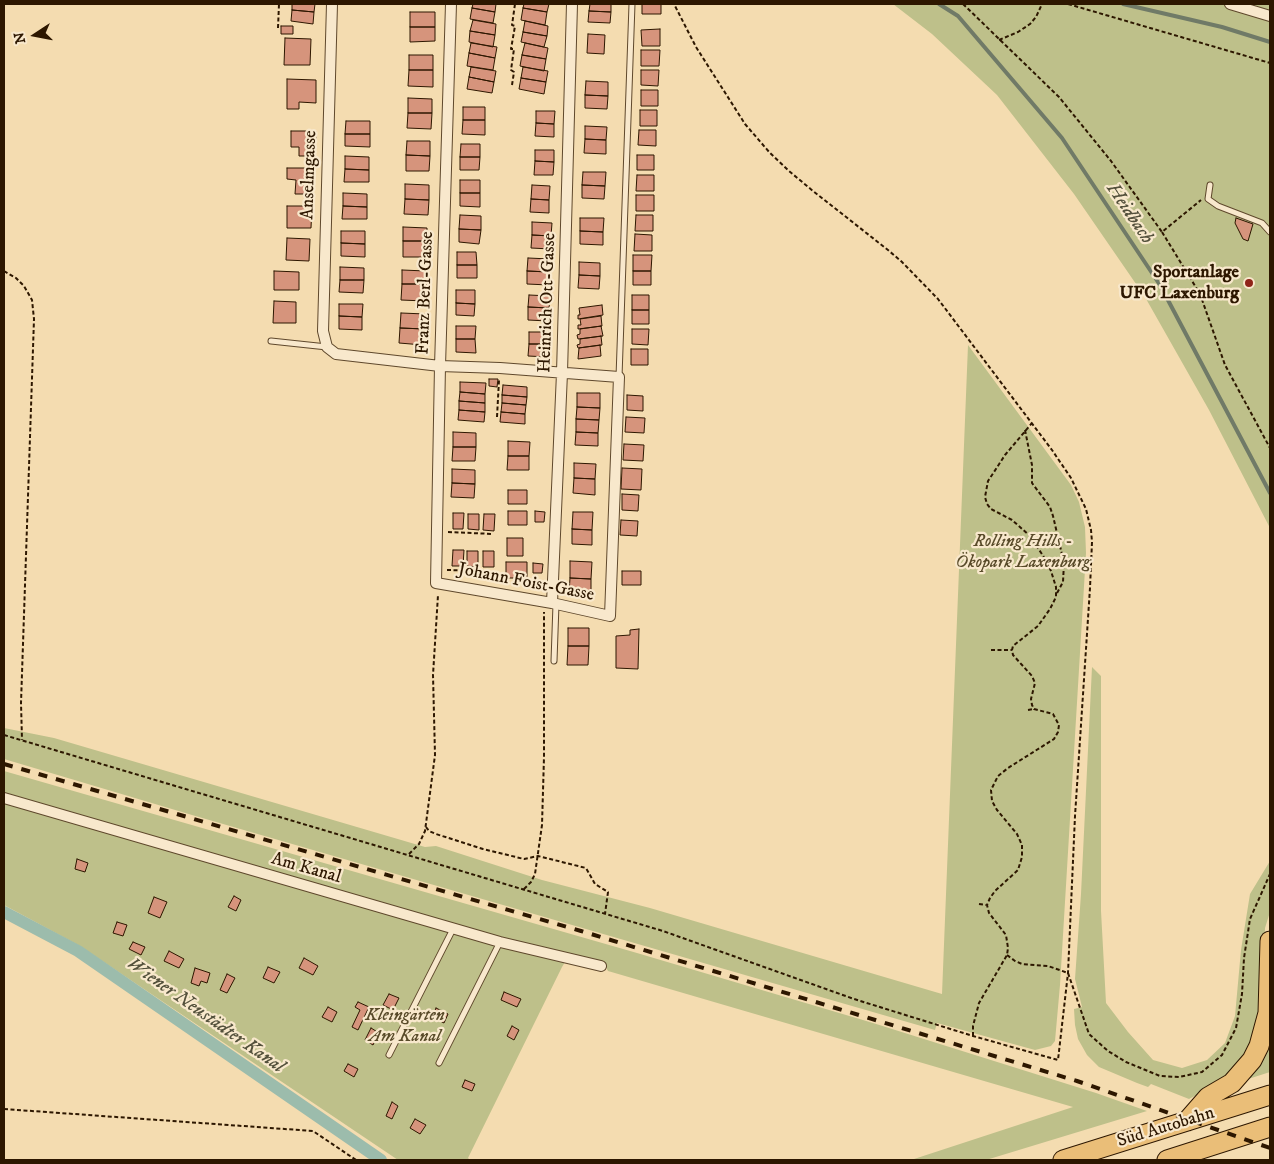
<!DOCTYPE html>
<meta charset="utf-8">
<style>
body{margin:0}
#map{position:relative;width:1274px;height:1164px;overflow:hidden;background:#f4dcb0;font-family:"IM FELL DW Pica",serif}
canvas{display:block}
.frame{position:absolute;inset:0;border:5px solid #2d1700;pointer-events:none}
.north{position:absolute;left:10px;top:10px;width:50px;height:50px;-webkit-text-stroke:4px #f8e8cc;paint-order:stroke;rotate:259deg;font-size:14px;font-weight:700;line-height:20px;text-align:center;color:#2d1700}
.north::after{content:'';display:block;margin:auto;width:18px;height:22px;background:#2d1700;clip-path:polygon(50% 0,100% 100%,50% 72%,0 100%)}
</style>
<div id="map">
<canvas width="1274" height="1164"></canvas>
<div class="frame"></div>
<div class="north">N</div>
</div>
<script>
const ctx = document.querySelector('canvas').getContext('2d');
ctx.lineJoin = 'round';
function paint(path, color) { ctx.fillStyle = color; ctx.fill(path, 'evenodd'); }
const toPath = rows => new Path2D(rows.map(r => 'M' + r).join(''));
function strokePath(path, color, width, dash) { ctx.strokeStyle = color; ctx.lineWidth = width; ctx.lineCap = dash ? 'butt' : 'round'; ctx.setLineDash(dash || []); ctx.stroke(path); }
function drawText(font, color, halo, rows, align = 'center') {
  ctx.font = font + ' "IM FELL DW Pica",serif'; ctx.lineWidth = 4.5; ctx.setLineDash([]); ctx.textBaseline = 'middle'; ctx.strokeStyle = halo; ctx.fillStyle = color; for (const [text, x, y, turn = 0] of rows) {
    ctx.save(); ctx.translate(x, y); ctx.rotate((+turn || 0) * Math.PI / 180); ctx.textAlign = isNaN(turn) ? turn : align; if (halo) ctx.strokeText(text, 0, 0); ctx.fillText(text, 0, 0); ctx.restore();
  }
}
const green = toPath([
 [893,4,1270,5,1270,528,1209,410,1145,297,1074,194,997,95,932,34],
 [968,345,1071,485,1079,502,1085,527,1086,553,1060,985,1055,1041,1051,1046,1035,1050,937,1023,935,1030,192,815,4,759,4,728,54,738,425,847,436,846,542,880,650,908,942,994],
 [1092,667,1101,676,1101,911,1106,1003,1128,1032,1153,1060,1182,1068,1207,1060,1225,1043,1235,1016,1241,950,1250,894,1270,861,1270,912,1265,928,1263,1009,1247,1053,1221,1082,1189,1099,1151,1084,1148,1087,1137,1083,1099,1067,1087,1055,1078,1039,1075,1025,1074,1009,1082,1007,1075,979,1081,894],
 [4,771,637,953,873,1023,1096,1093,1147,1111,986,1160,911,1160,1073,1107,608,971,604,964,570,954,562,967,468,1158,470,1160,398,1160,80,946,4,905],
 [1270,1033,1270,1072,1239,1082]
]);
const stream = toPath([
 [939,4,958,16,1062,138,1160,285,1270,493],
 [1123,4,1222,27,1270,42]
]);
const canal = toPath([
 [4,912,78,951,381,1160]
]);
const building = toPath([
 [292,4,315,4,314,12,292,10,292,4],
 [473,4,496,4,495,12,472,8,473,4],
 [524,4,549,4,547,12,523,8,524,4],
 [590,4,611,4,611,12,589,11,590,4],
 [642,4,661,4,661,14,642,14,642,4],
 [472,8,495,12,493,23,470,19,472,8],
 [523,8,547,12,545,25,521,20,523,8],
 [292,10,314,12,313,24,291,21,292,10],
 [589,11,611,12,610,23,588,22,589,11],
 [410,12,435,12,435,27,410,27,410,12],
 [473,20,496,24,495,35,470,31,473,20],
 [525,21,548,26,547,36,523,32,525,21],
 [281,26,293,26,293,34,281,34,281,26],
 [410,27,435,27,435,41,410,42,410,27],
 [660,29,660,46,642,46,641,30,660,29],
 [470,31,495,35,493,47,469,42,470,31],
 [523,32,547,36,544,47,521,42,523,32],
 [588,34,605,35,604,54,587,53,588,34],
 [285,38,311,39,310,65,284,65,285,38],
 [471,43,497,47,495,58,469,53,471,43],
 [525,43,548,48,546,59,522,55,525,43],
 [641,50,660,50,659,66,641,66,641,50],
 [469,53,495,58,493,70,467,66,469,53],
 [409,55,433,55,433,70,409,70,409,55],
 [522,55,546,59,544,71,520,66,522,55],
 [471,67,496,71,494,82,469,77,471,67],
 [523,67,548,71,546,82,521,78,523,67],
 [409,70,433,70,433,87,408,86,409,70],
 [641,70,659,70,658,86,641,85,641,70],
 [469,77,494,82,492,93,467,89,469,77],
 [521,78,546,82,544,94,519,89,521,78],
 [287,79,316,80,316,103,299,102,299,109,287,109,287,79],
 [586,81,608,82,608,96,585,95,586,81],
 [641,90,658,90,658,106,641,106,641,90],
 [585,95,608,96,607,109,585,108,585,95],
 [408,98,432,99,432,113,408,113,408,98],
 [463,107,485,107,485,120,463,120,463,107],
 [640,110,657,110,657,126,640,126,640,110],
 [536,111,555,111,554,124,536,123,536,111],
 [408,113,432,113,431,129,407,128,408,113],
 [463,120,485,120,485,135,462,134,463,120],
 [346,121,370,121,370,134,345,134,346,121],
 [536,123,554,124,554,137,535,136,536,123],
 [585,126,607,127,606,140,585,139,585,126],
 [639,130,656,130,656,146,638,145,639,130],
 [291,131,316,131,315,156,299,156,299,147,291,147,291,131],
 [345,134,370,134,370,147,345,146,345,134],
 [585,139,606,140,606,154,584,153,585,139],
 [407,141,430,141,430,156,406,155,407,141],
 [461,144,480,144,480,157,460,157,461,144],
 [535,150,554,150,554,162,535,161,535,150],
 [406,155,430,156,429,171,406,171,406,155],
 [637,155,654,155,654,170,637,170,637,155],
 [345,156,369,157,369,170,345,169,345,156],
 [460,157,480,157,479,170,460,170,460,157],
 [535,161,554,162,553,175,534,175,535,161],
 [287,168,313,168,313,194,295,194,296,180,287,179,287,168],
 [345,169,369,170,369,182,344,182,345,169],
 [583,172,606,172,605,186,582,185,583,172],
 [637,175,654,175,654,191,636,191,637,175],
 [460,180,480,180,480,193,460,193,460,180],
 [405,184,429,185,429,200,405,199,405,184],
 [532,185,550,186,549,200,531,199,532,185],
 [582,185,605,186,604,199,582,198,582,185],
 [343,193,367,194,367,207,343,206,343,193],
 [460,193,480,193,480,207,460,206,460,193],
 [636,195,654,195,654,211,636,211,636,195],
 [405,199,429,200,428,215,404,214,405,199],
 [531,199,549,200,549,213,530,212,531,199],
 [287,206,312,206,311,228,287,228,287,206],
 [343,206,367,207,367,219,342,219,343,206],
 [460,215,481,216,481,230,459,229,460,215],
 [636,215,653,215,653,231,635,231,636,215],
 [580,218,604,218,603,232,580,231,580,218],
 [1236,218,1253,224,1248,241,1243,239,1235,223,1236,218],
 [532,222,552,223,551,236,532,235,532,222],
 [403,227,427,228,427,241,403,241,403,227],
 [459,229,481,230,479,244,459,242,459,229],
 [341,231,365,231,365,244,341,243,341,231],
 [580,231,603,232,603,245,580,244,580,231],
 [635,234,652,235,652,251,634,251,635,234],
 [532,235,551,236,551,249,531,248,532,235],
 [287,238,310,239,309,261,286,260,287,238],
 [403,241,427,241,427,257,403,257,403,241],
 [341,243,365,244,365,257,341,256,341,243],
 [457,252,476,252,477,265,457,265,457,252],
 [633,255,652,255,651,271,633,271,633,255],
 [528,258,550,259,549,272,527,271,528,258],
 [579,262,600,263,600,276,579,275,579,262],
 [457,265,477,265,477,278,457,278,457,265],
 [340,267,364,268,364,280,340,280,340,267],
 [402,270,426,271,426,284,402,284,402,270],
 [274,271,299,272,299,290,274,290,274,271],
 [527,271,549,272,549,285,527,284,527,271],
 [633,271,651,271,651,285,633,285,633,271],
 [579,275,600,276,599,289,578,288,579,275],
 [340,280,364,280,363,293,339,292,340,280],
 [402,284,426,284,425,301,401,300,402,284],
 [456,290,475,290,475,304,456,303,456,290],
 [529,295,550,296,549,308,528,307,529,295],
 [632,295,649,295,649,310,632,310,632,295],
 [274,301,296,302,296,323,273,323,274,301],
 [456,303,475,304,474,316,456,315,456,303],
 [339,304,363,304,362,317,339,316,339,304],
 [602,305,603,315,578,319,578,315,580,315,579,308,602,305],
 [528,307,549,308,548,321,528,320,528,307],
 [632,310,649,310,649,324,632,324,632,310],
 [401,313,425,314,425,329,400,328,401,313],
 [339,316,362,317,362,330,339,329,339,316],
 [601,316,602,326,578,329,578,325,581,325,580,319,601,316],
 [456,326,476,326,475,339,456,339,456,326],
 [601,326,603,336,578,339,577,335,580,334,580,329,601,326],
 [400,328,425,329,423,345,399,343,400,328],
 [632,329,649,329,648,345,632,344,632,329],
 [529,332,548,332,548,344,529,344,529,332],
 [601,336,602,345,578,348,577,345,580,344,580,339,601,336],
 [456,339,475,339,476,353,456,352,456,339],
 [529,344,548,344,548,357,528,356,529,344],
 [600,345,601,356,578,359,579,348,600,345],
 [631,349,648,349,648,365,631,365,631,349],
 [489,379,498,379,497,387,489,386,489,379],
 [460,382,486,383,485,394,460,392,460,382],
 [503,385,527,387,527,397,502,395,503,385],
 [460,392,485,394,485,403,459,401,460,392],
 [577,393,600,393,600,408,577,407,577,393],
 [502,395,527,397,526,405,502,403,502,395],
 [627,395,643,396,643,411,627,410,627,395],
 [459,401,485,403,485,412,459,410,459,401],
 [502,403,526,405,525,414,501,412,502,403],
 [577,407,600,408,599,420,576,419,577,407],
 [459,410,485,412,484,422,458,420,459,410],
 [501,412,525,414,525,424,500,422,501,412],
 [626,417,645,418,644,433,625,432,626,417],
 [576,419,599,420,598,433,576,432,576,419],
 [453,432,476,433,476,447,453,447,453,432],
 [576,432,598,433,598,446,575,445,576,432],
 [508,441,530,442,529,456,508,456,508,441],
 [624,444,644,445,643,461,623,460,624,444],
 [453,447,476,447,475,461,452,461,453,447],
 [508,456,529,456,529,470,507,470,508,456],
 [574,463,596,464,595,479,574,478,574,463],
 [622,468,642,469,641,490,621,489,622,468],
 [452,469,475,470,475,484,452,483,452,469],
 [574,478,595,479,595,495,573,493,574,478],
 [452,483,475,484,474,498,451,497,452,483],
 [508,490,527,490,527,504,508,504,508,490],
 [622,494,639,495,638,511,622,510,622,494],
 [508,511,527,511,527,525,508,525,508,511],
 [535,511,545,512,544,522,535,522,535,511],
 [573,512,593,512,592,530,572,529,573,512],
 [453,513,464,513,463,529,453,529,453,513],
 [468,514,479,514,479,530,468,529,468,514],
 [484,514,495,514,494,531,483,530,484,514],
 [621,520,638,521,637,536,620,535,621,520],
 [572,529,592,530,592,545,572,544,572,529],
 [507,538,523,538,523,556,507,556,507,538],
 [453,550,464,550,463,566,452,566,453,550],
 [467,551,478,551,478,567,467,566,467,551],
 [483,551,494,551,494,567,483,567,483,551],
 [570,561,592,562,591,579,570,578,570,561],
 [506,562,527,562,527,578,506,578,506,562],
 [533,563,543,564,542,573,533,573,533,563],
 [622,571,641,571,641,585,622,585,622,571],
 [570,578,591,579,591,594,569,594,570,578],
 [568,628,589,628,589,646,568,646,568,628],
 [639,629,638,669,616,668,616,636,630,635,630,630,639,629],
 [568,646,589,646,588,665,567,665,568,646],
 [77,859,88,863,85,872,75,869,77,859],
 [234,896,241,900,236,911,228,907,234,896],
 [154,897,167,902,160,918,148,913,154,897],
 [117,922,127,925,123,936,113,933,117,922],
 [133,942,145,947,141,955,129,949,133,942],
 [169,951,184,959,179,968,164,961,169,951],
 [304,958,318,966,313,975,299,968,304,958],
 [268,967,280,972,274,983,263,978,268,967],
 [195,968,210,973,207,983,201,981,199,986,191,983,195,968],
 [227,974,235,978,227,993,220,990,227,974],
 [504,992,521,999,517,1007,501,1000,504,992],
 [389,994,399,998,393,1010,383,1005,389,994],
 [358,1002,369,1007,358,1030,352,1027,360,1010,355,1007,358,1002],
 [328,1007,337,1012,332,1022,322,1017,328,1007],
 [436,1008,448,1014,444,1023,432,1017,436,1008],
 [512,1026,519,1030,514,1040,507,1036,512,1026],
 [371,1028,379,1033,373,1045,365,1040,371,1028],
 [348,1064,358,1069,354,1077,344,1071,348,1064],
 [465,1080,475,1084,472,1091,462,1087,465,1080],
 [392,1102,398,1106,392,1119,386,1116,392,1102],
 [415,1119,426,1125,420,1134,410,1128,415,1119]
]);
const path = toPath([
 [963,4,1059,97,1111,161,1162,232,1201,200],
 [1068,4,1270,63],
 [278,28,279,4],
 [999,40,1018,32,1030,24,1036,17,1042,4],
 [512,85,514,72,511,70,514,49,511,49,515,26,512,25,515,4],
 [1162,232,1200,294,1225,365,1270,448],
 [4,271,16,278,24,286,32,300,34,319,21,703,22,740],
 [497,417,499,380],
 [1025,430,1032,465,1032,483,1050,507,1053,516,1064,563,1063,582,1056,595],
 [448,532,493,534],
 [447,570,492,571],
 [991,650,1012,650],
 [1028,710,1034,709],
 [4,735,663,931,854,999,973,1036,1058,1060,1068,973,1075,816,1090,588,1092,542,1091,530,1086,509,1071,478,1052,450,938,299,902,262,888,250,813,191,789,171,770,153,745,124,696,47,674,4],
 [426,827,429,831,436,834,483,849,524,859,538,856,586,868,595,884,608,892,605,914],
 [409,854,419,844,425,831,435,755,433,675,438,595],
 [524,889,531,882,535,874,542,825,544,757,544,612],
 [979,904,986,905],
 [1007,955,1015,961,1022,964,1048,966,1068,973,1089,1034,1108,1051,1126,1062,1160,1076,1179,1077,1202,1072,1222,1055,1236,1028,1242,994,1244,958,1250,919,1270,874],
 [973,1036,973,1026,979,1003,1007,955,1008,948,1006,935,989,913,987,905,990,898,995,891,1018,870,1022,857,1022,845,1017,834,997,810,992,801,991,790,998,776,1008,768,1054,739,1058,732,1059,725,1053,714,1034,709,1032,705,1031,699,1035,683,1032,676,1013,655,1012,650,1013,646,1038,626,1050,609,1056,597,1056,587,1051,571,1046,560,1029,535,1012,520,991,509,987,504,985,497,988,481,994,472,1005,455,1032,423],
 [4,1109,313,1131,356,1160]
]);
const lane = toPath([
 [1210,185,1208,199,1218,206,1262,223,1270,232],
 [271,341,327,347],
 [619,377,632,4],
 [554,661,556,604],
 [389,1055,453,929],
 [439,1063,500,942]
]);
const street = toPath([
 [332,4,323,331,327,347,336,354,440,366,500,368,619,377,610,616,552,603,436,583,440,366,451,4],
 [1230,4,1270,16],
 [552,603,562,373,572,4],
 [4,798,500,942,601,966]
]);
const highway = toPath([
 [1187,1121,1208,1097,1232,1083,1252,1060,1259,1046,1268,1013,1270,941],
 [1063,1160,1270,1095],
 [1167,1160,1270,1127]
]);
const rail = toPath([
 [4,764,581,931,1077,1081,1270,1148]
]);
const markers = [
 [1249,283,5,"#8f2418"]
];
const streetNames = [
 ["Anselmgasse",310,175,-88],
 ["Franz Berl-Gasse",426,293,-88],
 ["Heinrich Ott-Gasse",548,303,-88],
 ["Johann Foist-Gasse",526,583,11],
 ["Am Kanal",306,869,16],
 ["Süd Autobahn",1166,1128,-17]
];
const poiNames = [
 ["Sportanlage",1239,273],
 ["UFC Laxenburg",1239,294]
];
const parkNames = [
 ["Rolling Hills -",1023,542],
 ["Ökopark Laxenburg",1023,563],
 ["Kleingärten",405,1016],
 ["Am Kanal",405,1037]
];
const waterNames = [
 ["Heidbach",1129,214,56],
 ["Wiener Neustädter Kanal",205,1016,35]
];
paint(green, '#bec08a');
strokePath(stream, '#707a67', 4);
strokePath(canal, '#9cbcac', 12);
paint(building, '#d6947c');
strokePath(building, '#2d1700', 1);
strokePath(lane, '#5f482c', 7);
strokePath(street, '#5f482c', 12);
strokePath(highway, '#2d1700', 21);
strokePath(path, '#2d1700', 2, [4, 2.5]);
strokePath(lane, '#f8e8cc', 5);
strokePath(street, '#f8e8cc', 10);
strokePath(highway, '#eabe78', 19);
strokePath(rail, '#2d1700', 4, [9, 9]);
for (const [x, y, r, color] of markers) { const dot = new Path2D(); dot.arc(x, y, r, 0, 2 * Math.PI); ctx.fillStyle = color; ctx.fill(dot); strokePath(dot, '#f8e8cc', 2); }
drawText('18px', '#2d1700', '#f8e8cc', streetNames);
drawText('bold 18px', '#2d1700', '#f8e8cc', poiNames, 'right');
drawText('italic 18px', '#584a29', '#f8e8cc', parkNames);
drawText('italic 19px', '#54513c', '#f8e8cc', waterNames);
</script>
